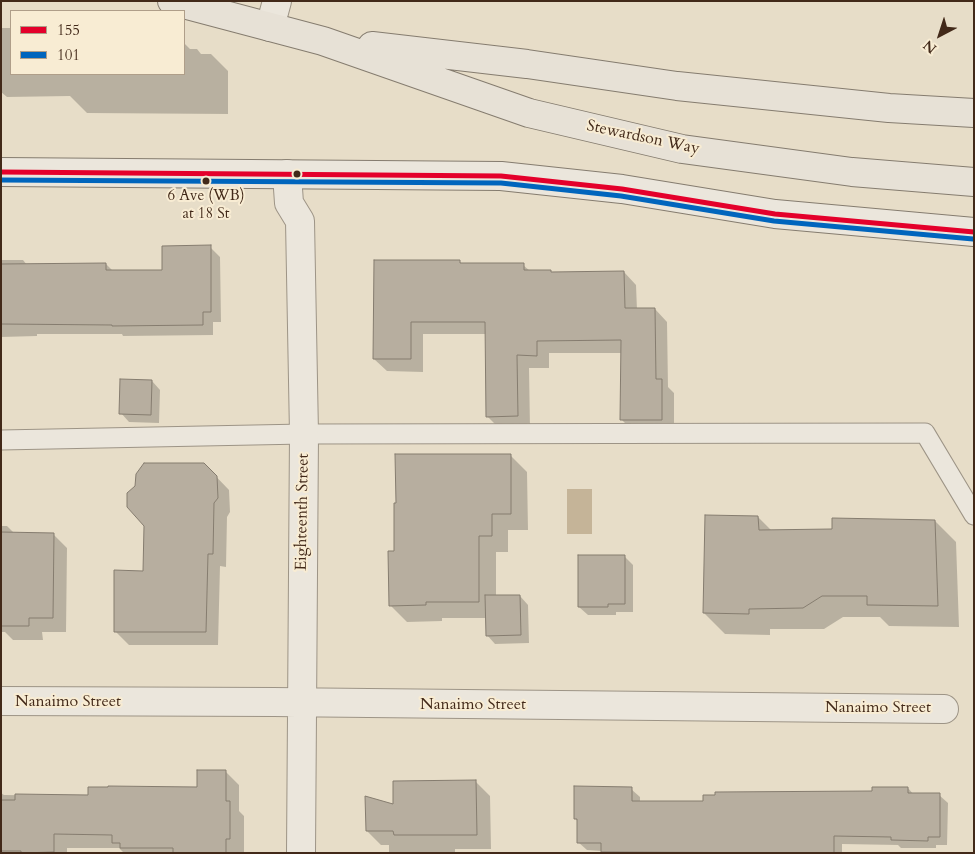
<!DOCTYPE html>
<style>
body{margin:0}
#map{position:relative;width:975px;height:854px;overflow:hidden;background:#e7ddc8;font-family:Cardo,serif}
canvas{display:block}
.frame{position:absolute;inset:0;border:2px solid #422919;pointer-events:none}
.legend{position:absolute;left:10px;top:10px;width:175px;height:65px;box-sizing:border-box;background:#f8ecd3;border:1px solid #af9e89;margin:0;padding:6px 9px;list-style:none;font-size:15px;color:#422919}
.legend li{display:flex;align-items:center;gap:10px;height:25px}
.legend b{width:25px;border:1px solid #af9e89}
.north{position:absolute;left:915px;top:10px;width:50px;height:50px;-webkit-text-stroke:4px #f8ecd3;paint-order:stroke;rotate:220deg;font-size:14px;font-weight:700;line-height:20px;text-align:center;color:#422919}
.north::after{content:'';display:block;margin:auto;width:18px;height:22px;background:#422919;clip-path:polygon(50% 0,100% 100%,50% 72%,0 100%)}
</style>
<div id="map">
<canvas width="975" height="854"></canvas>
<div class="frame"></div>
<ul class="legend">
<li><b style="height:6px;background:#e4002b"></b>155</li>
<li><b style="height:6px;background:#0065bd"></b>101</li>
</ul>
<div class="north">N</div>
</div>
<script>
const ctx = document.querySelector('canvas').getContext('2d');
ctx.lineJoin = 'round';
function paint(path, color) { ctx.fillStyle = color; ctx.fill(path, 'evenodd'); }
const toPath = rows => new Path2D(rows.map(r => 'M' + r).join(''));
function strokePath(path, color, width, dash) { ctx.strokeStyle = color; ctx.lineWidth = width; ctx.lineCap = dash ? 'butt' : 'round'; ctx.setLineDash(dash || []); ctx.stroke(path); }
function drawText(font, color, halo, rows, align = 'center') {
  ctx.font = font + ' Cardo,serif'; ctx.lineWidth = 4; ctx.setLineDash([]); ctx.textBaseline = 'middle'; ctx.strokeStyle = halo; ctx.fillStyle = color; for (const [text, x, y, turn = 0] of rows) {
    ctx.save(); ctx.translate(x, y); ctx.rotate((+turn || 0) * Math.PI / 180); ctx.textAlign = isNaN(turn) ? turn : align; if (halo) ctx.strokeText(text, 0, 0); ctx.fillText(text, 0, 0); ctx.restore();
  }
}
const water = toPath([
 [567,489,592,489,592,534,567,534]
]);
const shadow = toPath([
 [1,28,11,28,11,74,184,74,184,43,190,49,197,49,201,54,211,54,228,71,228,114,87,113,70,96,7,97,1,92],
 [210,247,220,257,221,322,213,322,213,335,123,336,122,334,37,334,37,336,1,337,1,260,23,260,27,265,106,264,113,271,164,271],
 [459,261,462,264,523,265,530,271,551,272,553,274,624,272,636,285,637,310,655,309,667,322,668,387,674,393,674,432,634,432,622,420,622,353,549,353,549,368,529,368,530,428,500,429,487,416,486,334,423,334,423,372,387,371,374,359],
 [152,381,160,390,159,423,129,422,121,413],
 [510,455,527,472,528,530,508,530,508,552,496,552,496,597,520,596,528,605,529,643,495,644,487,635,487,618,442,618,442,621,407,622,390,605,395,552],
 [204,464,229,490,230,512,227,517,226,567,220,566,218,645,129,645,116,632,145,572],
 [758,517,772,531,833,531,935,521,956,542,959,627,889,626,880,617,843,617,824,629,770,629,770,635,725,634,704,613],
 [1,526,7,526,15,534,53,534,67,548,66,632,42,632,43,640,13,640,5,632,1,632],
 [625,557,633,565,633,612,616,612,616,615,588,615,579,607],
 [225,771,239,785,239,811,244,816,244,853,124,853,119,848,67,848,67,853,1,853,1,793,4,795,89,796,199,788],
 [475,781,490,796,491,849,455,849,455,853,389,853,389,845,381,845,367,831,394,806],
 [908,788,914,795,939,795,948,803,947,845,936,845,936,848,901,848,898,845,842,844,842,853,603,853,602,851,587,850,578,842,578,822,575,818,631,789,640,797,640,802,704,802,873,792]
]);
const building = toPath([
 [211,245,211,312,203,312,203,325,112,326,112,325,1,324,1,264,106,263,106,270,162,270,162,246,211,245],
 [374,260,460,260,460,263,524,263,524,270,551,270,551,272,624,271,625,308,655,308,656,379,662,379,662,420,620,420,621,340,537,341,537,356,517,355,518,416,486,417,485,322,411,322,411,359,373,359,374,260],
 [120,379,152,380,151,415,119,414,120,379],
 [395,454,511,454,511,514,492,514,492,536,479,536,479,602,426,602,426,605,389,606,388,551,394,551,394,503,396,503,395,454],
 [144,463,204,463,217,476,218,498,214,503,213,554,208,554,206,632,114,632,114,570,143,571,144,526,127,507,127,493,135,486,136,474,144,463],
 [705,515,758,516,759,530,832,529,832,518,935,520,938,606,867,605,867,596,822,596,803,608,749,609,749,614,703,613,705,515],
 [1,532,54,533,53,618,29,618,29,626,1,626,1,532],
 [578,555,625,555,625,604,608,604,608,607,578,607,578,555],
 [485,595,520,595,521,635,486,636,485,595],
 [197,770,226,770,226,801,230,801,230,839,226,839,226,853,173,853,173,848,120,848,120,843,112,843,112,835,54,834,54,852,21,853,21,851,1,851,1,800,15,800,15,794,88,795,88,787,108,787,108,786,197,787,197,770],
 [476,780,477,835,394,835,393,831,366,831,365,796,393,804,393,781,476,780],
 [574,786,632,787,632,801,703,801,703,795,715,795,715,792,872,791,872,787,908,787,908,793,940,793,940,837,928,837,928,841,891,840,891,837,834,836,834,853,601,852,601,843,577,843,577,819,574,819,574,786]
]);
const lane = toPath([
 [1,440,304,434,925,433,974,515]
]);
const street = toPath([
 [270,27,277,1],
 [287,174,289,203,300,221,304,434,301,853],
 [1,701,273,702,944,709]
]);
const secondary = toPath([
 [1,172,501,176,622,189,775,214,974,232]
]);
const primary = toPath([
 [172,1,323,41,529,113,682,149,852,172,974,182],
 [372,46,527,64,677,86,889,108,974,113]
]);
const bus1 = toPath([
 [1,172,501,176,622,189,775,214,974,232]
]);
const bus2 = toPath([
 [1,180,501,183,621,196,774,221,973,239]
]);
const markers = [
 [297,174,4.5,"#422919"],
 [206,181,4.5,"#422919"]
];
const busNames = [
 ["6 Ave (WB)",206,197],
 ["at 18 St",206,215]
];
const streetNames = [
 ["Stewardson Way",643,138,12],
 ["Eighteenth Street",303,512,-89],
 ["Nanaimo Street",68,702],
 ["Nanaimo Street",473,705],
 ["Nanaimo Street",878,708]
];
paint(water, '#c5b498');
paint(shadow, '#0003');
paint(building, '#b7ae9f');
strokePath(building, '#857c6f', 1);
strokePath(lane, '#9d9486', 21);
strokePath(street, '#9d9486', 30);
strokePath(secondary, '#857c6f', 30);
strokePath(primary, '#857c6f', 30);
strokePath(lane, '#ebe6dc', 19);
strokePath(street, '#ebe6dc', 28);
strokePath(secondary, '#ebe6dc', 28);
strokePath(primary, '#e7e1d6', 28);
strokePath(bus1, '#e4002b', 5);
strokePath(bus2, '#0065bd', 5);
for (const [x, y, r, color] of markers) { const dot = new Path2D(); dot.arc(x, y, r, 0, 2 * Math.PI); ctx.fillStyle = color; ctx.fill(dot); strokePath(dot, '#f8ecd3', 2); }
drawText('15px', '#422919', '#f8ecd3', busNames);
drawText('16px', '#422919', '#f8ecd3', streetNames);
</script>
